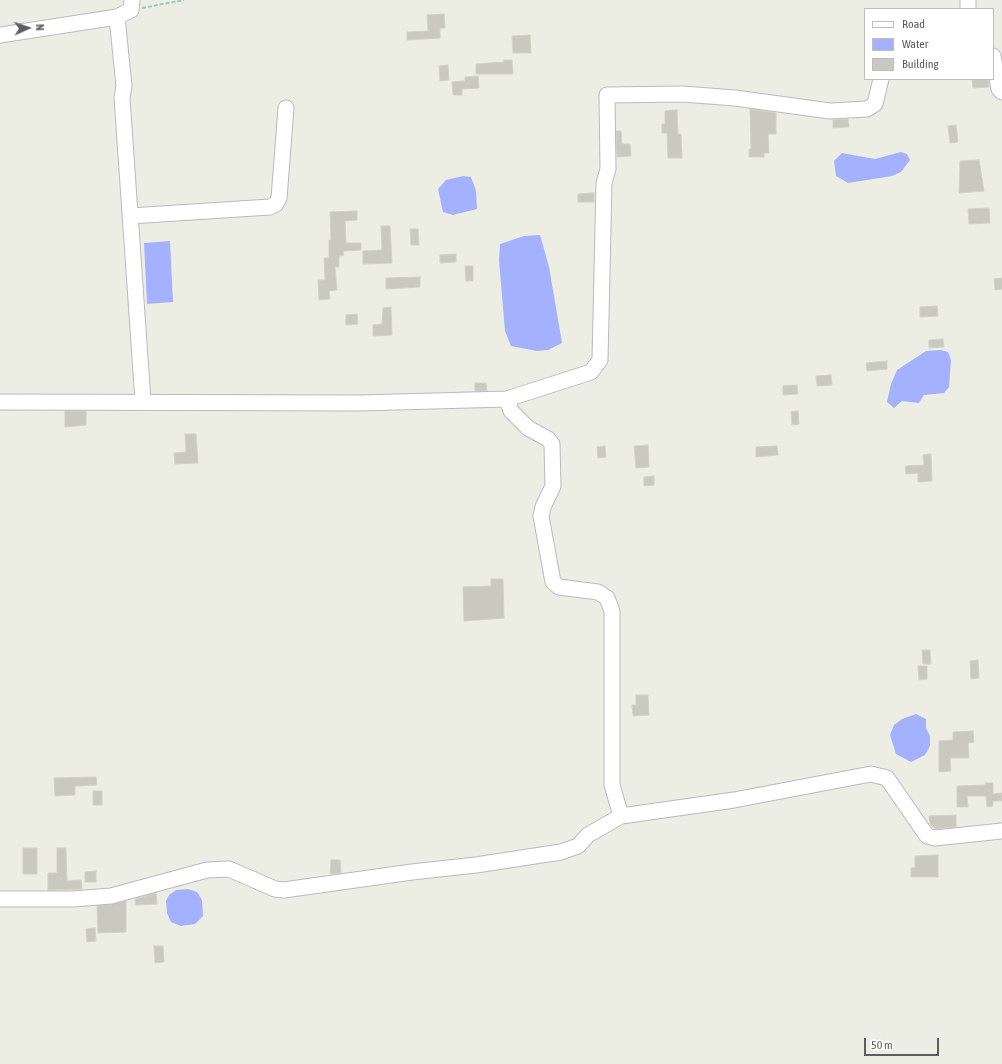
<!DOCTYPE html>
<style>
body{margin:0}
#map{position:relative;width:1002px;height:1064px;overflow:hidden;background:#eceee4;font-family:"Asap Condensed",sans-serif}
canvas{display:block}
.legend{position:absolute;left:864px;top:8px;width:130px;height:72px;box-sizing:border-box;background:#fff;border:1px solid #bebec1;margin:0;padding:5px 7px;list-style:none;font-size:12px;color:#5c5c64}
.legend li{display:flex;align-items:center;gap:8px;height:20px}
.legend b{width:20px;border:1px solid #bebec1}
.north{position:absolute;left:8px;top:8px;width:40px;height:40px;-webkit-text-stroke:3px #fff;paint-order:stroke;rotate:87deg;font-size:11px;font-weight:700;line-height:16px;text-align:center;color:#5c5c64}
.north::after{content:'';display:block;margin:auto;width:14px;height:18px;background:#5c5c64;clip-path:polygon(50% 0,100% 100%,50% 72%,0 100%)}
.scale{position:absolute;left:864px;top:1038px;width:75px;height:18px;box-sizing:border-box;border:2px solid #5c5c64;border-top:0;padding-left:5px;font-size:12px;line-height:14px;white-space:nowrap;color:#5c5c64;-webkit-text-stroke:3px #fff;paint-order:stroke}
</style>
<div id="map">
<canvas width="1002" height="1064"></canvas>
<ul class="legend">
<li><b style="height:5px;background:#fff"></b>Road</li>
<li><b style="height:11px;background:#a4b1fe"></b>Water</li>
<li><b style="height:11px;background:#c9c9c0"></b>Building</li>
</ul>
<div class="north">N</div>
<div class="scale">50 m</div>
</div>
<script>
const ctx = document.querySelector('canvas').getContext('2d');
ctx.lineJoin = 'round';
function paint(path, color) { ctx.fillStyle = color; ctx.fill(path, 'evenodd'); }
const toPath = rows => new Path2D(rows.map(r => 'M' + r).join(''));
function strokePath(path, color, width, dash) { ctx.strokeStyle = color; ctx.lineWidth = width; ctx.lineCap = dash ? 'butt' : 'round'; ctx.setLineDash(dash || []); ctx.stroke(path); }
const water = toPath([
 [901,152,907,154,910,160,901,172,892,176,848,183,836,176,834,161,842,153,875,159],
 [463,176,471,177,476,191,477,209,453,215,443,212,438,189,446,180],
 [540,235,549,267,562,343,548,350,537,351,511,346,505,331,499,260,500,244,524,236],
 [170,241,173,302,147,304,144,243],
 [941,350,948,352,951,360,949,387,944,393,924,395,919,403,902,401,894,408,887,402,891,384,897,370,926,351],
 [916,714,926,719,926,728,930,736,930,746,925,755,911,762,896,754,890,735,894,725,902,719],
 [188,889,197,892,202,900,203,916,195,924,181,926,171,922,167,913,166,901,169,895,176,890]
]);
const building = toPath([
 [444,14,445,28,440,28,440,38,407,40,407,32,428,31,427,15,444,14],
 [530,35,531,53,513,53,512,36,530,35],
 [504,60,512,60,513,74,476,74,476,64,504,62,504,60],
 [448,65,449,80,440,81,439,66,448,65],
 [478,76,479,88,462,89,462,95,453,95,452,82,465,81,465,77,478,76],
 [972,79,988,79,989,87,973,88,972,79],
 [750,109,776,113,776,134,768,134,769,153,764,153,764,157,749,157,749,149,751,149,750,109],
 [677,110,678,134,681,134,682,158,668,158,667,133,662,133,662,124,665,124,665,111,677,110],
 [848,119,849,127,833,128,833,120,848,119],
 [956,125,958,142,950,143,948,126,956,125],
 [616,131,621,131,622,144,630,144,631,156,617,157,616,131],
 [979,160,984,191,959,193,960,161,979,160],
 [594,193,594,202,578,202,578,194,594,193],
 [989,208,990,223,969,224,968,209,989,208],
 [357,211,357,220,345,221,346,243,361,243,361,250,343,251,344,255,339,256,339,267,335,267,337,290,329,291,330,299,319,300,318,280,325,280,324,258,329,258,329,240,331,240,330,212,357,211],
 [381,226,390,226,392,263,363,264,363,251,382,250,381,226],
 [410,229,418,229,419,245,411,245,410,229],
 [456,254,456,262,440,263,440,255,456,254],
 [465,266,473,266,473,281,466,281,465,266],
 [420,277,420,287,386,289,386,278,420,277],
 [1002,278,1002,289,995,290,994,279,1002,278],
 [937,306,938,316,920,317,920,307,937,306],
 [391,307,392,335,373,336,373,325,382,324,383,308,391,307],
 [357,314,358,324,346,325,346,315,357,314],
 [943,339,944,347,929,348,929,340,943,339],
 [887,361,887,369,867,371,866,363,887,361],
 [831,375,832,385,817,386,816,376,831,375],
 [475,383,486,383,487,391,475,391,475,383],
 [797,385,798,394,783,395,783,386,797,385],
 [65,411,86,411,86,425,65,427,65,411],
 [798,411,799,424,792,425,791,412,798,411],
 [185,434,196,434,198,463,175,464,174,453,186,452,185,434],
 [648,445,649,467,636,468,634,446,648,445],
 [605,446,606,457,598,458,597,447,605,446],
 [777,446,778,455,756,457,756,447,777,446],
 [931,454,932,481,918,482,918,473,906,474,905,466,924,465,923,455,931,454],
 [654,476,654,485,644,486,644,477,654,476],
 [491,579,503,579,504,618,464,621,463,587,491,586,491,579],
 [922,650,930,650,931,664,923,664,922,650],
 [978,660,979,678,971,679,970,661,978,660],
 [918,666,927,666,927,679,919,680,918,666],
 [636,695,648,695,649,715,633,716,632,705,636,705,636,695],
 [973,731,974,742,968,743,969,758,950,758,951,771,939,772,939,741,953,740,953,732,973,731],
 [96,777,97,785,75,786,75,795,55,796,54,778,96,777],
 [985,783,993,783,993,794,1002,793,1002,801,993,801,993,806,987,807,986,796,967,796,968,807,957,807,957,786,985,785,985,783],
 [93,791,102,791,102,805,93,805,93,791],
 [956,815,956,827,936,829,930,824,929,816,956,815],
 [23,848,37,848,37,874,23,874,23,848],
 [57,848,66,848,67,881,81,880,82,889,48,890,48,873,57,873,57,848],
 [938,855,938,877,911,877,911,868,915,868,915,856,938,855],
 [331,860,340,860,341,873,330,874,331,860],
 [96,871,96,882,85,882,85,872,96,871],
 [156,893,157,904,136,905,135,899,156,893],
 [126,901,126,932,98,933,97,906,126,901],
 [95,928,96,941,87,942,86,929,95,928],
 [154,946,163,946,164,962,155,963,154,946]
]);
const path = toPath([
 [142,8,184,0]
]);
const minor = toPath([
 [968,0,968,9],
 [117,17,124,86,122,98,143,401],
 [0,35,117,17,131,10,132,0],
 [993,56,999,89,1002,92],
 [130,216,270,207,276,204,279,198,286,108],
 [507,399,511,411,528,428,548,439,552,444,553,486,543,507,541,516,553,582,559,587,598,592,607,598,612,611,612,785,621,816],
 [0,402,360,403,507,399,591,372,600,360,604,183,608,169,607,95,683,94,735,98,830,111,867,109,875,104,881,79],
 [0,899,73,899,111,896,207,870,229,869,275,889,284,890,412,872,476,865,561,852,578,846,588,835,621,816,734,800,871,774,887,778,927,836,935,838,1002,831]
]);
paint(water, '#a4b1fe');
paint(building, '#c9c9c0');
strokePath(building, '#d1d3c2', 1);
strokePath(minor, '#b9b9c0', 17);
strokePath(path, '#9bc8bb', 2, [4, 2]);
strokePath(minor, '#fff', 15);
</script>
